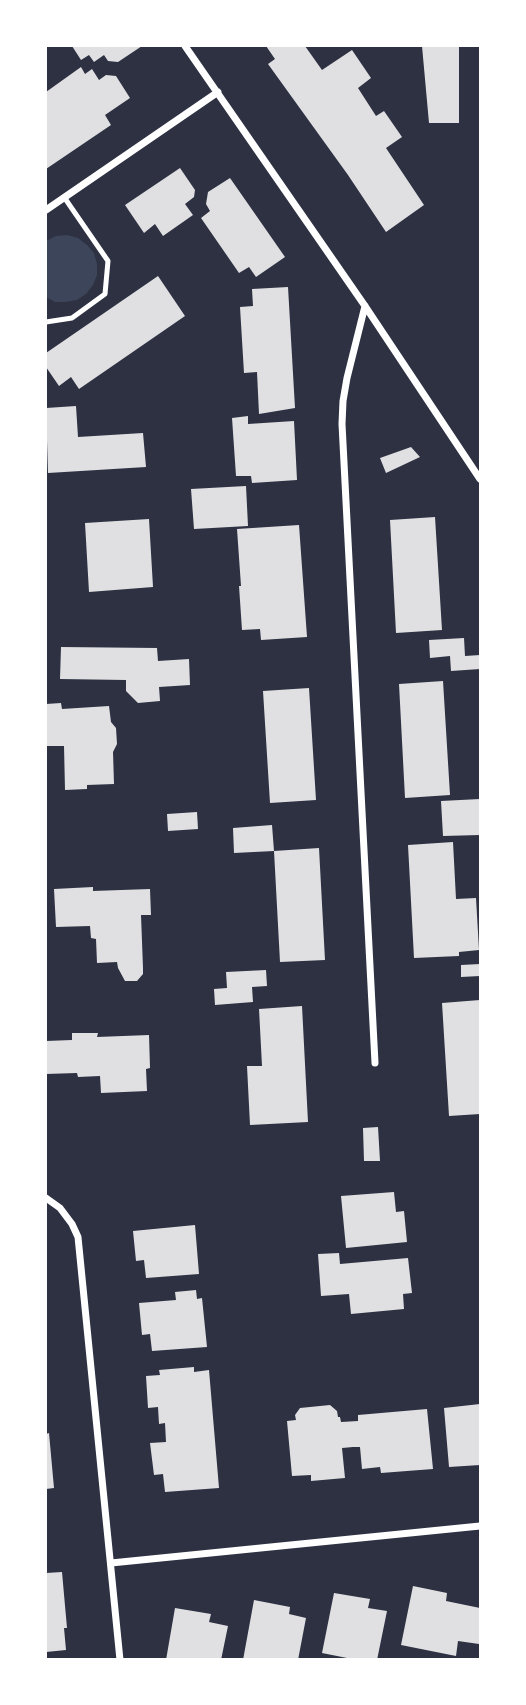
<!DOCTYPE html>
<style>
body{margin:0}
#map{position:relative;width:526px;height:1705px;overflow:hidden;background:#2d3142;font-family:"PT Serif",serif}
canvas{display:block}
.frame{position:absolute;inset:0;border:47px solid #fff;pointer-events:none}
</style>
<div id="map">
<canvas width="526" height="1705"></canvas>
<div class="frame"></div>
</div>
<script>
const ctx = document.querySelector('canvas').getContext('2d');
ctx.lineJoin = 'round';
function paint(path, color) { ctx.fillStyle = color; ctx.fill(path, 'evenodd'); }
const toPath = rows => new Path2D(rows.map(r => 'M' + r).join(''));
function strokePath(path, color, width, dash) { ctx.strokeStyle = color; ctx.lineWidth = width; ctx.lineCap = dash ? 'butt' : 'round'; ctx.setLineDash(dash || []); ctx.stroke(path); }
const green = toPath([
 [67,235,78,238,87,245,94,253,97,264,97,275,93,285,86,294,77,300,66,302,55,302,46,297,46,241,56,236]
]);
const building = toPath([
 [72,46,142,46,118,62,108,61,104,55,94,62,89,55,81,60],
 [266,46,305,46,322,70,352,50,371,78,358,88,376,116,384,111,402,137,386,148,424,205,386,232,348,175,268,64,275,59],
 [422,46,459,46,459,123,429,123],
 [81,67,85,74,92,69,99,80,106,75,116,76,130,98,105,115,111,125,46,169,46,92],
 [180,168,195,190,194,197,185,204,193,215,163,236,155,224,144,233,125,205],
 [230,178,285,257,256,277,249,267,239,273,201,218,210,211,206,204,208,192],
 [158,276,185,316,79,389,71,377,59,386,46,367,46,353],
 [288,287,295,408,259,414,257,372,244,373,240,307,253,306,252,289],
 [76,406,78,437,143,433,146,467,48,473,46,408],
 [248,416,248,424,294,421,297,480,252,483,251,476,236,476,232,418],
 [411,447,420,457,386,473,380,458],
 [246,486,248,526,194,529,191,489],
 [435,517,442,630,396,633,390,520],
 [149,519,153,587,89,592,85,523],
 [299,525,307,637,261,640,260,629,242,630,239,586,241,586,237,529],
 [464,638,465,656,480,655,480,669,451,671,450,656,430,658,429,640],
 [61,647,157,648,158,661,189,659,190,685,159,687,160,701,138,703,126,691,126,680,60,679],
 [443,681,450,795,405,798,399,684],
 [309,688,316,800,270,803,263,691],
 [61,703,62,709,109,706,111,722,116,728,117,744,113,752,114,784,87,785,87,789,65,790,64,746,46,746,46,704],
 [480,799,480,835,443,836,441,801],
 [197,812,198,829,168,831,167,814],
 [272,825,274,851,234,853,233,828],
 [453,842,456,899,476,898,479,950,459,952,459,956,414,958,408,845],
 [319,848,325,960,280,962,274,851],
 [93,887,93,891,150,889,151,915,141,915,143,968,143,974,137,981,125,981,118,968,117,962,97,963,96,939,91,938,90,926,56,927,54,889],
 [480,964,480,976,461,977,461,965],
 [266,970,267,986,252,987,253,1002,215,1005,214,989,227,988,226,972],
 [480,1000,480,1114,449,1116,442,1003],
 [302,1006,308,1122,250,1125,247,1066,262,1066,259,1009],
 [72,1033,98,1033,97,1037,149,1035,150,1068,146,1069,147,1091,101,1093,100,1076,78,1077,77,1073,46,1074,46,1041,72,1040],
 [378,1127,380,1161,364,1161,363,1128],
 [394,1192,396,1212,404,1211,407,1242,346,1248,341,1196],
 [195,1225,199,1274,146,1278,144,1260,136,1261,133,1231],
 [339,1253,340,1264,408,1258,412,1293,403,1294,404,1309,351,1314,349,1294,321,1296,318,1254],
 [196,1290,197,1299,202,1298,207,1347,152,1351,150,1334,142,1335,139,1303,176,1300,175,1292],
 [194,1367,194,1372,209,1370,219,1488,165,1492,163,1474,154,1475,150,1443,166,1442,165,1423,159,1424,158,1407,148,1408,146,1376,160,1375,159,1370],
 [480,1404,480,1465,449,1467,444,1408],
 [330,1405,337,1411,338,1417,340,1417,341,1422,358,1421,358,1415,427,1409,433,1469,381,1473,380,1467,362,1469,360,1447,353,1447,342,1448,345,1478,311,1481,311,1475,292,1476,287,1421,296,1420,295,1415,300,1408],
 [49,1433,54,1488,46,1489,46,1434],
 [62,1572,67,1628,64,1628,66,1650,46,1652,46,1573],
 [413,1586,447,1593,446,1601,480,1608,479,1644,458,1641,456,1656,401,1645],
 [334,1593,370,1599,368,1608,387,1611,377,1660,357,1660,322,1653],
 [254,1600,290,1607,289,1614,306,1618,298,1660,243,1660],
 [175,1608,211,1614,209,1622,228,1626,221,1660,166,1660]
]);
const service = toPath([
 [46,322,72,318,105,294,108,261,64,197]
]);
const minor = toPath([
 [185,46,365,306,480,479],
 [46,210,218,92],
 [365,306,347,378,343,401,342,424,375,1063],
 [46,1198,60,1208,72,1224,78,1237,120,1660],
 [111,1563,480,1526]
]);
paint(green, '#3c4559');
paint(building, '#e0e0e3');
strokePath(service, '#fff', 5);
strokePath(minor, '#fff', 7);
</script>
